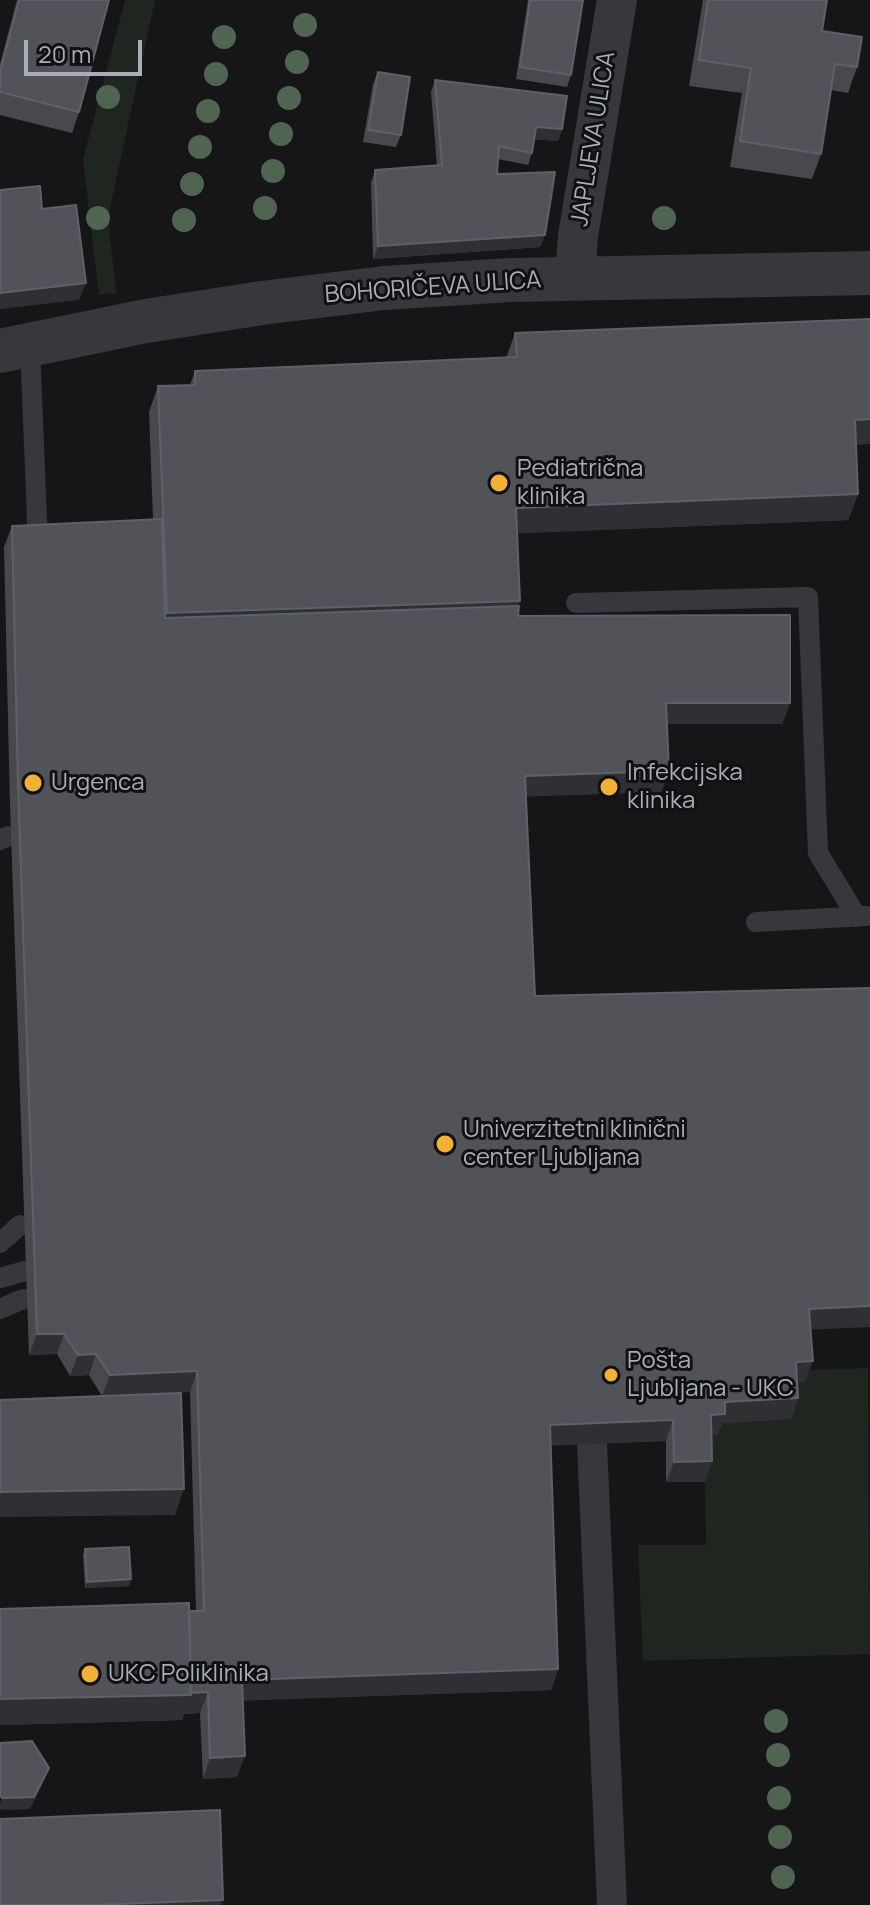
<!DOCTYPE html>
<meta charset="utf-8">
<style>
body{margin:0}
#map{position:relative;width:870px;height:1905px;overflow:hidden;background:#161618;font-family:Manrope,sans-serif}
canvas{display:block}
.scale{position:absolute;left:24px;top:40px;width:118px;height:36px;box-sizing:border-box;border:4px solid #a8adb8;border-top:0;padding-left:10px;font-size:24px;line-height:28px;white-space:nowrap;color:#a8adb8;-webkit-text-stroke:6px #111113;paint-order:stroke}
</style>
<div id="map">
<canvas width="870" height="1905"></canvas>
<div class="scale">20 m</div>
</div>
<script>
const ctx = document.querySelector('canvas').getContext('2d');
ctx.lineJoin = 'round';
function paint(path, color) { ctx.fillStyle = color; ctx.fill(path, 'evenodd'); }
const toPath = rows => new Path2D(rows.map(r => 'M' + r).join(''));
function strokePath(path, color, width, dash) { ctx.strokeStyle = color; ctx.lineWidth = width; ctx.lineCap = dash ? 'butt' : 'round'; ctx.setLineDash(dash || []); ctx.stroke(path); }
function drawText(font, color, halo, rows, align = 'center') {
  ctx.font = font + ' Manrope,sans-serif'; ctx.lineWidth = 6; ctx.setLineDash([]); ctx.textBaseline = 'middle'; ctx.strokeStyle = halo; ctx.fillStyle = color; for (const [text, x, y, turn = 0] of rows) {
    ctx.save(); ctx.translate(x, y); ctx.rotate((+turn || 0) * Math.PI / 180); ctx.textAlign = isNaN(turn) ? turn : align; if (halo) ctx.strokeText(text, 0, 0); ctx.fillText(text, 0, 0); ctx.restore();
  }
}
const green = toPath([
 [125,0,155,0,108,218,116,293,99,295,83,160],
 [868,1368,870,1654,643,1661,638,1545,706,1545,704,1436,717,1423,790,1419,789,1383,805,1370]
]);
const service = toPath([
 [30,345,38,545],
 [576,603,808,597,818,853,857,917],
 [0,840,9,836],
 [756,922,866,916],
 [0,1243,20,1225],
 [0,1278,25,1271],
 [0,1309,23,1299]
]);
const pedestrian = toPath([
 [592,1443,612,1905]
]);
const minor = toPath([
 [575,279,578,236,617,0]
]);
const tertiary = toPath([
 [0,351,146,321,262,303,384,288,511,280,870,273]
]);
const trees = [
 [305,25],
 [224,37],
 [297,62],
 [216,74],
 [108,97],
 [289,98],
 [208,111],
 [281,134],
 [200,147],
 [273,171],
 [192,184],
 [265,208],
 [98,218],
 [664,218],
 [184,220],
 [776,1721],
 [778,1755],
 [779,1798],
 [780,1837],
 [783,1877]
];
const wall = toPath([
 [17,0,109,0,79,112,72,133,0,115,0,64],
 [528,0,583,0,571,75,567,87,516,79],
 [703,0,827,0,822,31,857,67,848,93,831,90,821,154,812,179,730,167,742,93,689,86],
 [378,72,401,135,396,147,363,142,373,84],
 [435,80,562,129,558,141,534,139,532,153,528,165,498,159,497,174,545,235,540,247,373,259,371,183,375,170,437,166,431,92],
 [515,333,856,445,858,494,848,520,517,533,518,616,790,703,782,724,667,724,669,771,661,792,526,796,535,996,811,1329,805,1382,798,1382,798,1398,791,1419,722,1423,717,1435,712,1435,705,1482,666,1482,666,1441,551,1445,558,1669,551,1690,243,1700,237,1777,203,1779,200,1713,184,1714,182,1720,0,1725,0,1609,196,1611,190,1392,102,1396,89,1375,70,1376,57,1354,29,1355,10,805,4,547,12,526,153,519,149,412,158,386,190,385,195,371,506,358],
 [85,1549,131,1579,129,1586,85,1588,83,1555]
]);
const shadedWall = toPath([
 [536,127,562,129,558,141,531,139],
 [545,235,540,247,373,259,378,246],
 [86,283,79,300,0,309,0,293],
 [870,419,870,444,845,446,855,420],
 [858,494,848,520,506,534,516,508],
 [520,601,511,627,158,639,167,613],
 [666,703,790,703,782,724,658,724],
 [669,771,661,792,517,797,525,776],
 [870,1306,870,1327,802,1330,809,1309],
 [37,1334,64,1334,57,1354,29,1355],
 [96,1354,89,1375,70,1376,78,1355],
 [813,1361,805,1382,789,1383,796,1362],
 [197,1371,190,1392,102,1396,110,1375],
 [798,1398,791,1419,722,1423,717,1435,704,1436,711,1415,725,1402],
 [673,1420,666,1441,543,1446,550,1425],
 [712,1461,705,1482,666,1482,674,1462],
 [184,1489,175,1515,0,1517,0,1492],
 [131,1579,129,1586,85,1588,87,1582],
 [558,1669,551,1690,234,1701,242,1680],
 [208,1692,200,1713,184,1714,182,1720,0,1725,0,1699],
 [245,1756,237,1777,203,1779,210,1758],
 [49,1768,44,1781,30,1809,0,1810,0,1804,2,1798],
 [223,1900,221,1905,94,1905]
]);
const building = toPath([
 [19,0,109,0,79,112,0,92,0,72,19,0],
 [530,0,583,0,571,75,520,67,530,0],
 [708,0,827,0,822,31,862,37,857,67,835,64,821,154,740,141,751,68,699,60,708,0],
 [378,72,410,77,401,135,368,130,378,72],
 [435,80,567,96,562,129,536,127,532,153,499,146,497,174,555,172,545,235,378,246,375,170,442,165,435,80],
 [40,186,42,209,76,205,86,283,0,293,0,190,40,186],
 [870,319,870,419,855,420,858,494,516,508,520,601,167,613,158,386,195,385,195,371,517,357,515,333,870,319],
 [162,519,165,618,519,606,518,616,790,615,790,703,666,703,669,771,525,776,535,996,870,988,870,1306,809,1309,813,1361,796,1362,798,1398,725,1402,725,1414,711,1415,712,1461,674,1462,673,1420,550,1425,558,1669,242,1680,245,1756,210,1758,208,1692,191,1693,189,1611,204,1611,197,1371,110,1375,96,1354,78,1355,64,1334,37,1334,18,784,12,526,162,519],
 [181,1393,184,1489,0,1492,0,1400,181,1393],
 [129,1547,131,1579,87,1582,85,1549,129,1547],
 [189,1603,191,1695,0,1699,0,1609,189,1603],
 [32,1741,49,1768,34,1797,2,1798,0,1795,0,1743,32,1741],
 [220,1810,223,1900,94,1905,0,1905,0,1819,220,1810]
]);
const markers = [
 [499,483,10,"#f2b134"],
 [33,783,10,"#f2b134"],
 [609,787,10,"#f2b134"],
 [445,1144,10,"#f2b134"],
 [611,1375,8,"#f2b134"],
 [90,1674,10,"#f2b134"]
];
const streetNames = [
 ["JAPLJEVA ULICA",594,139,-81],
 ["BOHORIČEVA ULICA",433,288,-4]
];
const poiNames = [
 ["Pediatrična",517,469],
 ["klinika",517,497],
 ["Infekcijska",627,773],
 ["klinika",627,801],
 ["Urgenca",51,783],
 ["Univerzitetni klinični",463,1130],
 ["center Ljubljana",463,1158],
 ["Pošta",627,1361],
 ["Ljubljana - UKC",627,1389],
 ["UKC Poliklinika",108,1674]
];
paint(green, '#1e261f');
strokePath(service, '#37383d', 20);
strokePath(pedestrian, '#37383d', 30);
strokePath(minor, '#37383d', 40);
strokePath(tertiary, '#37383d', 44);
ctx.fillStyle = '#506452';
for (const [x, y] of trees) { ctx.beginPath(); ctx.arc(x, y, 12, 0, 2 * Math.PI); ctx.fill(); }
paint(wall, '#47494d');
paint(shadedWall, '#2f3033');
paint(building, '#525359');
strokePath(building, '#5f6168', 2);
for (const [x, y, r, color] of markers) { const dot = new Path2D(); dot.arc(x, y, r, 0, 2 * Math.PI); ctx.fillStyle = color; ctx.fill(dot); strokePath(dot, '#111113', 3); }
drawText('24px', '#a8adb8', '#111113', streetNames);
drawText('24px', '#a8adb8', '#111113', poiNames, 'left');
</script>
